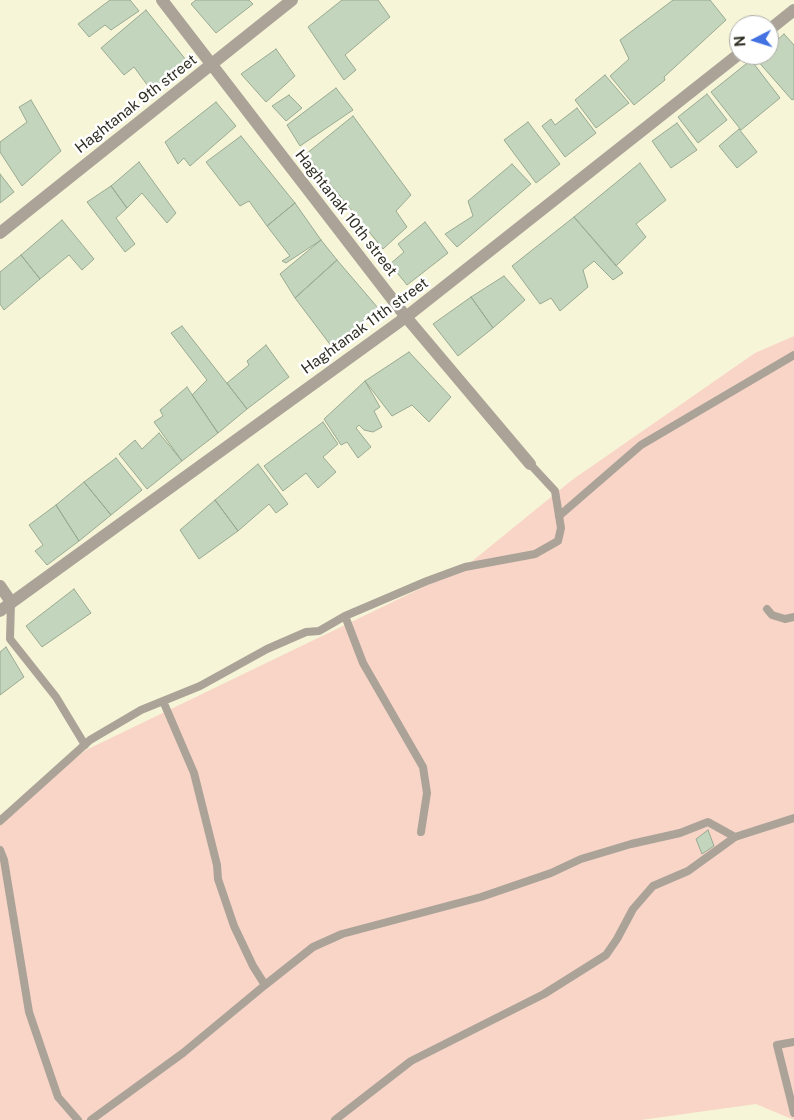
<!DOCTYPE html>
<style>
body{margin:0}
#map{position:relative;width:794px;height:1120px;overflow:hidden;background:#f6f5d7;font-family:"Public Sans",sans-serif}
canvas{display:block}
.north{position:absolute;left:729px;top:15px;width:50px;height:50px;box-sizing:border-box;background:#fff;border:1px solid #acaba7;border-radius:50%;rotate:265deg;font-size:14px;font-weight:700;line-height:20px;text-align:center;color:#2f2e23}
.north::after{content:'';display:block;margin:auto;width:18px;height:22px;background:#4271e2;clip-path:polygon(50% 0,100% 100%,50% 72%,0 100%)}
</style>
<div id="map">
<canvas width="794" height="1120"></canvas>
<div class="north">N</div>
</div>
<script>
const ctx = document.querySelector('canvas').getContext('2d');
ctx.lineJoin = 'round';
function paint(path, color) { ctx.fillStyle = color; ctx.fill(path, 'evenodd'); }
const toPath = rows => new Path2D(rows.map(r => 'M' + r).join(''));
function strokePath(path, color, width, dash) { ctx.strokeStyle = color; ctx.lineWidth = width; ctx.lineCap = dash ? 'butt' : 'round'; ctx.setLineDash(dash || []); ctx.stroke(path); }
function drawText(font, color, halo, rows, align = 'center') {
  ctx.font = font + ' "Public Sans",sans-serif'; ctx.lineWidth = 5; ctx.setLineDash([]); ctx.textBaseline = 'middle'; ctx.strokeStyle = halo; ctx.fillStyle = color; for (const [text, x, y, turn = 0] of rows) {
    ctx.save(); ctx.translate(x, y); ctx.rotate((+turn || 0) * Math.PI / 180); ctx.textAlign = isNaN(turn) ? turn : align; if (halo) ctx.strokeText(text, 0, 0); ctx.fillText(text, 0, 0); ctx.restore();
  }
}
const green = toPath([
 [794,336,794,1120,756,1104,641,1120,0,1120,0,815,86,750,465,567,572,480,755,353]
]);
const building = toPath([
 [110,0,130,0,139,11,111,30,105,25,89,37,78,24,110,0],
 [196,0,249,0,253,4,216,33,191,4,196,0],
 [342,0,378,0,390,17,345,55,356,70,344,80,308,27,342,0],
 [673,0,710,0,726,20,664,77,665,80,634,105,610,76,629,59,620,40,673,0],
 [146,10,186,60,151,90,134,67,124,75,101,48,146,10],
 [784,34,794,45,794,99,792,100,756,59,760,55,769,55,769,47,784,34],
 [276,49,295,76,266,102,241,74,276,49],
 [751,60,780,98,741,130,711,92,751,60],
 [605,75,629,103,596,128,575,100,605,75],
 [336,88,353,110,300,146,287,125,336,88],
 [707,94,727,120,698,143,678,117,707,94],
 [289,95,302,108,286,121,272,106,289,95],
 [31,100,61,151,22,186,0,152,0,142,27,122,19,107,31,100],
 [216,102,236,126,190,166,184,158,178,164,165,142,216,102],
 [577,108,596,133,565,157,542,126,551,119,555,125,577,108],
 [353,116,411,195,396,211,407,227,383,249,306,154,353,116],
 [528,122,560,164,536,183,504,140,528,122],
 [677,123,697,150,671,168,652,141,677,123],
 [739,129,757,152,737,168,719,146,739,129],
 [241,136,295,203,267,226,249,201,240,206,206,162,241,136],
 [139,162,176,213,167,223,142,193,127,208,111,186,139,162],
 [640,163,666,200,636,224,646,237,616,266,574,217,640,163],
 [512,164,531,184,457,247,445,234,473,216,468,201,512,164],
 [0,174,14,192,0,203,0,174],
 [111,186,127,208,116,218,135,244,125,252,87,202,111,186],
 [295,203,321,240,286,263,282,261,290,256,267,226,295,203],
 [574,217,623,273,613,280,594,261,583,270,588,287,560,311,551,298,540,304,512,266,574,217],
 [62,220,94,259,82,270,69,255,40,279,21,255,62,220],
 [425,222,448,253,407,285,390,264,404,252,398,244,425,222],
 [321,240,337,260,295,298,280,274,321,240],
 [21,255,40,279,4,310,0,304,0,272,21,255],
 [337,260,378,308,332,347,295,298,337,260],
 [504,276,525,300,493,328,471,297,504,276],
 [471,297,493,328,458,356,433,324,471,297],
 [182,326,247,409,218,433,192,395,207,380,171,333,182,326],
 [266,345,289,377,247,409,227,383,249,365,247,361,266,345],
 [409,352,451,397,429,422,412,405,392,416,365,381,409,352],
 [365,381,380,407,374,411,382,427,373,432,364,430,359,425,356,428,371,447,358,458,347,442,341,445,324,419,365,381],
 [187,387,218,433,182,461,154,422,163,416,160,410,187,387],
 [323,422,338,444,323,457,336,472,318,488,306,473,283,491,264,466,323,422],
 [159,433,182,461,147,489,119,454,135,440,142,449,159,433],
 [116,458,142,490,111,515,84,482,116,458],
 [258,464,288,504,276,513,269,504,238,531,215,500,258,464],
 [84,482,111,515,79,541,56,505,84,482],
 [215,500,238,531,199,559,180,530,215,500],
 [56,505,79,541,47,565,35,551,43,545,29,525,56,505],
 [74,589,91,613,42,647,26,626,74,589],
 [6,647,24,677,0,695,0,652,6,647],
 [708,830,714,846,702,854,696,839,708,830]
]);
const lane = toPath([
 [559,516,641,445,794,355],
 [11,602,10,639,56,697,85,745],
 [767,609,772,615,785,619,794,617],
 [345,616,363,663,423,767,427,793,421,832],
 [0,821,90,740,141,710,200,686,267,649,306,632,319,631,345,616,427,581,465,567,535,554,558,541,561,528,555,491,530,464],
 [0,850,4,860,29,1012,58,1097,78,1120],
 [265,985,313,947,342,934,481,897,551,873,581,859,631,844,680,833,708,822,735,837],
 [794,1042,777,1045,794,1113],
 [91,1120,183,1053,265,985,253,966,234,926,218,879,217,865,194,773,163,701],
 [335,1120,411,1061,544,994,606,955,617,939,633,909,653,886,688,871,735,837,794,818]
]);
const street = toPath([
 [162,0,406,317,530,464],
 [769,30,794,10],
 [0,233,292,0],
 [0,586,11,602],
 [0,611,406,317,739,54]
]);
const streetNames = [
 ["Haghtanak 9th street",136,104,-38],
 ["Haghtanak 10th street",346,213,52],
 ["Haghtanak 11th street",365,326,-36]
];
paint(green, '#f9d5c8');
paint(building, '#c3d5bc');
strokePath(building, '#99aa92', 1);
strokePath(lane, '#aba398', 8);
strokePath(street, '#aba398', 12);
drawText('15px', '#2f2e23', '#fff', streetNames);
</script>
